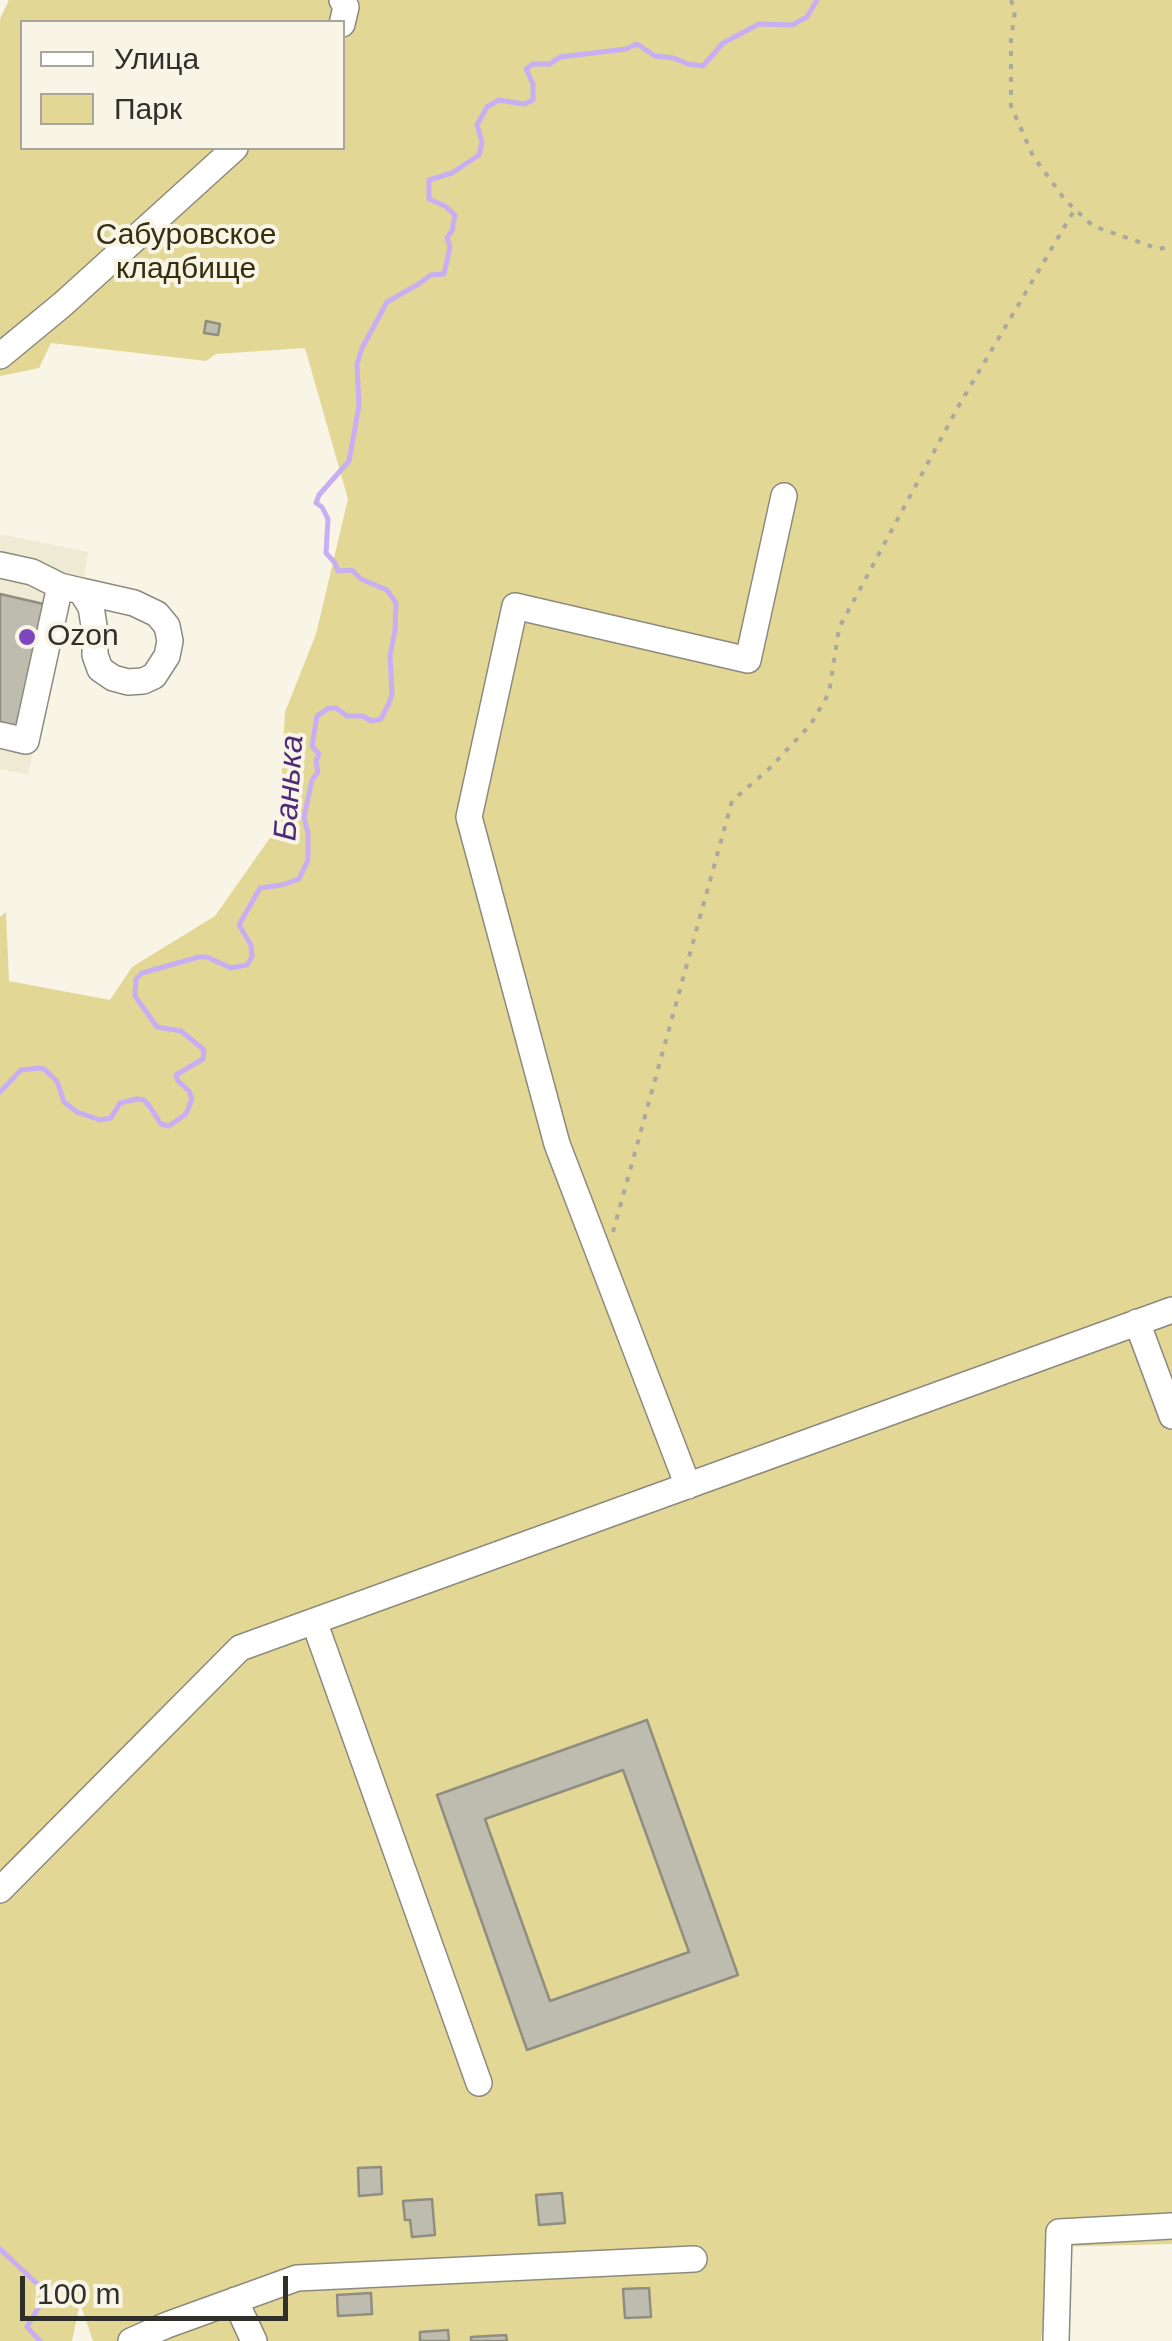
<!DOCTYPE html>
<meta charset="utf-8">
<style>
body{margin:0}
#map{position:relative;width:1172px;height:2341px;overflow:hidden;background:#f8f5e7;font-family:Helvetica,sans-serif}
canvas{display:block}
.legend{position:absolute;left:20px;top:20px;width:325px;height:130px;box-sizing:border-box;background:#f8f5e7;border:2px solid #a8a69b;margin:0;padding:12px 18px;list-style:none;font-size:30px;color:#302f29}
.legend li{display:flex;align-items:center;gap:20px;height:50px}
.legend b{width:50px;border:2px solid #a8a69b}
.scale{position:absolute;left:20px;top:2276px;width:268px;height:45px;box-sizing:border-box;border:5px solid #302f29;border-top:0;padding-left:12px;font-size:30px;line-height:35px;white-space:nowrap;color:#302f29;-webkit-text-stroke:8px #f8f5e7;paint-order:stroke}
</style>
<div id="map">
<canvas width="1172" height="2341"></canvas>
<ul class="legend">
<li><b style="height:12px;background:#fff"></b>Улица</li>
<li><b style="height:28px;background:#e3d796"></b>Парк</li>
</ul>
<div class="scale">100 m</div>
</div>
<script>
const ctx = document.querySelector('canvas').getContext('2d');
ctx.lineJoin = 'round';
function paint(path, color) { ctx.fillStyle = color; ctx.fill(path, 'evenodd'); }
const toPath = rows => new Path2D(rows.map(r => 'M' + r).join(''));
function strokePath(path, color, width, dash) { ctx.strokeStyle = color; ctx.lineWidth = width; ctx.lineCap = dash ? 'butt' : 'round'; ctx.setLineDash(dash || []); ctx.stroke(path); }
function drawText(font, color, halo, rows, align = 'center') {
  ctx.font = font + ' Helvetica,sans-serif'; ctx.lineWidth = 8; ctx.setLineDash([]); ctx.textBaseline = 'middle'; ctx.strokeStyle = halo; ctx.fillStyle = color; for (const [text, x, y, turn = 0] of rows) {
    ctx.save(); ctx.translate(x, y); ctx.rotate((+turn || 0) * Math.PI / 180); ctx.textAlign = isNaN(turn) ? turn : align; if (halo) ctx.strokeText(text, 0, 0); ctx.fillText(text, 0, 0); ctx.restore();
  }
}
const built = toPath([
 [0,534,88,552,84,579,65,612,28,775,0,769]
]);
const green = toPath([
 [9,0,1172,0,1172,2244,1054,2247,1041,2341,93,2341,80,2303,72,2341,0,2341,0,917,6,912,9,981,110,1000,132,967,215,916,279,825,285,712,316,634,348,499,305,348,216,354,206,361,51,343,39,368,0,376,0,19],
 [22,22,342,22,342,148,22,148]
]);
const stream = toPath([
 [0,1092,21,1070,39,1068,44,1069,57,1081,64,1102,77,1112,100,1120,111,1118,120,1103,137,1099,144,1100,150,1107,161,1124,169,1126,186,1114,192,1099,189,1091,178,1081,176,1075,203,1059,204,1050,181,1031,157,1027,135,996,136,979,142,973,199,957,207,957,231,968,247,965,252,957,251,945,239,925,260,888,282,885,299,879,308,860,308,833,304,817,312,780,318,772,316,761,319,754,312,746,317,716,329,708,336,708,347,716,362,716,372,721,381,719,388,705,392,695,390,655,395,631,396,603,387,590,361,579,352,570,338,571,335,563,326,553,328,519,322,507,316,503,319,495,349,461,359,406,357,364,362,348,387,302,417,285,431,275,444,274,450,247,447,238,452,231,455,215,445,206,429,199,429,180,452,173,479,155,482,142,477,125,487,107,499,100,524,104,533,100,533,84,526,69,533,64,550,64,560,57,626,49,637,44,655,56,674,58,688,64,703,66,723,43,759,24,792,25,807,17,817,0],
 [0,2249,47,2293,27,2327,40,2341]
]);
const building = toPath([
 [206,321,220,324,218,335,204,333,206,321],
 [0,594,48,605,20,734,0,730,0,594],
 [647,1720,738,1975,527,2050,437,1795,647,1720],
 [623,1770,689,1952,550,2001,485,1819,623,1770],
 [381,2167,382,2194,359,2196,358,2168,381,2167],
 [562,2193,565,2223,539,2225,536,2195,562,2193],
 [432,2199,435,2235,412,2237,410,2220,405,2220,403,2201,432,2199],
 [649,2288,651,2317,625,2318,623,2289,649,2288],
 [371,2293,372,2314,338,2316,337,2295,371,2293],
 [448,2330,449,2341,420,2341,420,2332,448,2330],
 [506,2335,507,2341,471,2341,471,2337,506,2335]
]);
const path = toPath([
 [1011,0,1015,11,1011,40,1011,106,1033,156,1065,200,1093,226,1159,249,1172,246],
 [613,1232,732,801,769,769,811,724,829,693,839,628,958,407,1075,209]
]);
const minor = toPath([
 [342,0,346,7,342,24],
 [0,356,63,304,235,148],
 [0,565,32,572,60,586,26,741,0,735],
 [60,586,81,591,91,607,95,632,95,655,100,669,113,678,128,682,143,681,154,676,167,656,170,641,167,626,157,614,134,603,81,591],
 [1137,1322,1172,1416],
 [688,1486,557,1144,469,817,515,606,748,660,784,496],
 [314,1621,479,2083],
 [0,1890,240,1648,1172,1310],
 [235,2300,254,2341],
 [131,2341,167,2325,297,2278,694,2259],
 [1056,2341,1059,2232,1172,2226]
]);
const markers = [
 [27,637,10,"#7e47be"]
];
const parkNames = [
 ["Сабуровское",186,236],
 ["кладбище",186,270]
];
const poiNames = [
 ["Ozon",47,637]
];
const waterNames = [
 ["Банька",290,788,-86]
];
paint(built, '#eeead4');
paint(green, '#e3d796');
strokePath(stream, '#c8aff3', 5);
paint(building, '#bebcae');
strokePath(building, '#908e81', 2.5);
strokePath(minor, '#8d8a7d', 28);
strokePath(path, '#aba99e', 4, [5, 8]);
strokePath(minor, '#fff', 25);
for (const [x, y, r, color] of markers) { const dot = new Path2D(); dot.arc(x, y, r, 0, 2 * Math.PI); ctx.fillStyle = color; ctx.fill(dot); strokePath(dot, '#f8f5e7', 4); }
drawText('30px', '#362f0d', '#f8f5e7', parkNames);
drawText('30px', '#302f29', '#f8f5e7', poiNames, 'left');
drawText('italic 32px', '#4e2a79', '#f8f5e7', waterNames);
</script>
